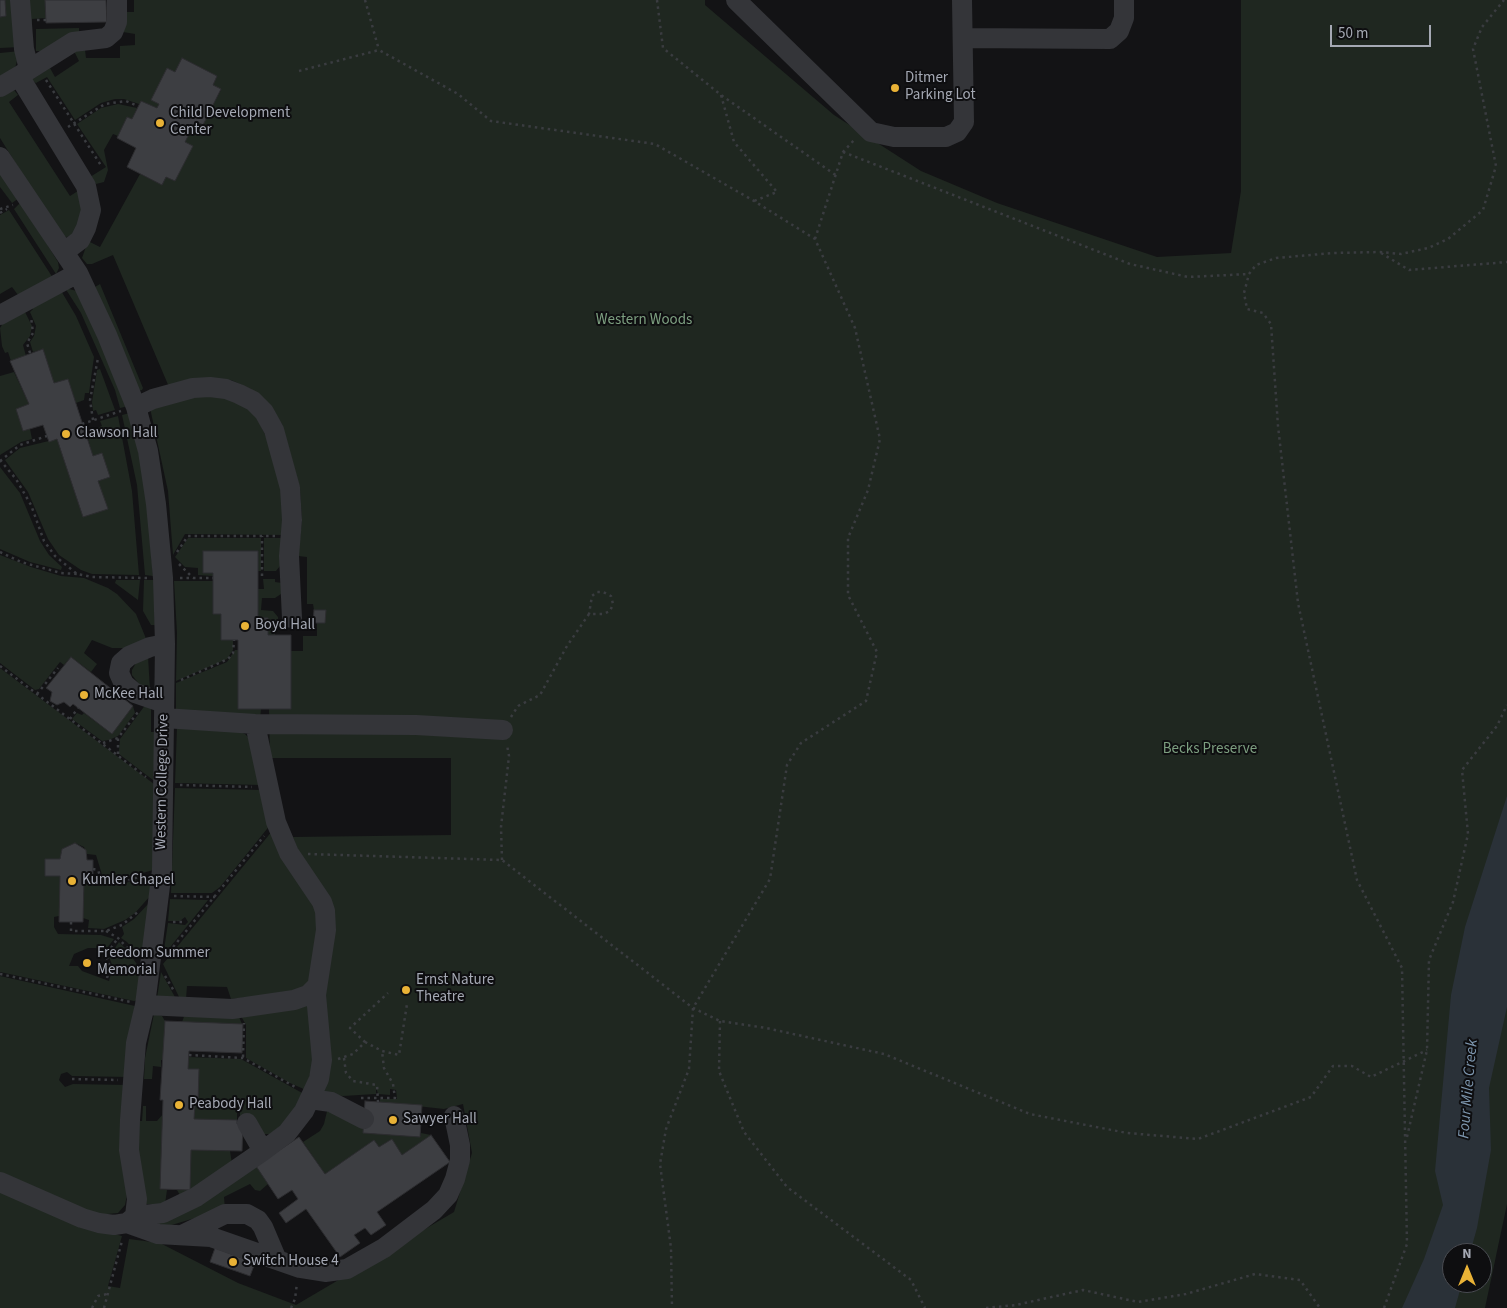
<!DOCTYPE html>
<style>
body{margin:0}
#map{position:relative;width:1507px;height:1308px;overflow:hidden;background:#131315;font-family:"Source Sans 3",sans-serif}
canvas{display:block}
.north{position:absolute;left:1442px;top:1243px;width:50px;height:50px;box-sizing:border-box;background:#0e0e10;border:1px solid #4a4c52;border-radius:50%;rotate:0deg;font-size:14px;font-weight:700;line-height:20px;text-align:center;color:#a5a9b4}
.north::after{content:'';display:block;margin:auto;width:18px;height:22px;background:#e9b236;clip-path:polygon(50% 0,100% 100%,50% 72%,0 100%)}
.scale{position:absolute;left:1330px;top:25px;width:101px;height:22px;box-sizing:border-box;border:2px solid #a5a9b4;border-top:0;padding-left:6px;font-size:15px;line-height:18px;white-space:nowrap;color:#a5a9b4;-webkit-text-stroke:4px #0e0e10;paint-order:stroke}
</style>
<div id="map">
<canvas width="1507" height="1308"></canvas>
<div class="north">N</div>
<div class="scale">50 m</div>
</div>
<script>
const ctx = document.querySelector('canvas').getContext('2d');
ctx.lineJoin = 'round';
function paint(path, color) { ctx.fillStyle = color; ctx.fill(path, 'evenodd'); }
const toPath = rows => new Path2D(rows.map(r => 'M' + r).join(''));
function strokePath(path, color, width, dash) { ctx.strokeStyle = color; ctx.lineWidth = width; ctx.lineCap = dash ? 'butt' : 'round'; ctx.setLineDash(dash || []); ctx.stroke(path); }
function drawText(font, color, halo, rows, align = 'center') {
  ctx.font = font + ' "Source Sans 3",sans-serif'; ctx.lineWidth = 4; ctx.setLineDash([]); ctx.textBaseline = 'middle'; ctx.strokeStyle = halo; ctx.fillStyle = color; for (const [text, x, y, turn = 0] of rows) {
    ctx.save(); ctx.translate(x, y); ctx.rotate((+turn || 0) * Math.PI / 180); ctx.textAlign = isNaN(turn) ? turn : align; if (halo) ctx.strokeText(text, 0, 0); ctx.fillText(text, 0, 0); ctx.restore();
  }
}
const green = toPath([
 [5,0,15,0,20,47,0,48,0,17,6,16],
 [25,0,45,0,46,18,32,19,32,44],
 [134,0,705,0,705,5,834,115,921,171,997,203,1157,257,1231,253,1241,191,1241,0,1507,0,1507,1204,1485,1308,0,1308,0,1189,86,1227,122,1236,108,1286,120,1288,129,1239,160,1243,238,1283,296,1305,454,1212,472,1153,463,1104,444,1109,380,1102,380,1099,397,1099,396,1090,390,1089,390,1095,378,1094,376,1087,376,1094,343,1096,322,1094,322,1010,330,932,293,837,451,835,451,758,270,758,269,709,291,709,291,651,303,651,303,636,317,636,317,623,325,623,325,610,314,610,313,604,307,604,307,557,298,556,302,521,300,489,282,424,251,389,231,380,205,379,169,387,113,255,92,264,87,264,82,258,88,241,100,247,140,174,162,185,166,177,175,181,185,142,196,121,203,124,221,90,213,85,217,76,182,58,157,108,141,101,139,104,124,99,115,99,101,103,75,120,47,77,36,83,31,80,50,68,55,77,79,61,74,51,85,50,86,58,120,58,120,46,135,45,135,34,123,32,124,12,134,12],
 [1452,1253,1482,1253,1482,1283,1452,1283],
 [79,28,79,32,42,51,36,51,36,29],
 [20,51,15,68,0,78,0,53],
 [14,90,18,95,9,102,70,196,81,189,83,205,75,233,67,237,61,236,0,138,0,97],
 [118,104,137,108,132,119,127,117,118,136,113,134,104,150,108,170,104,182,96,184,90,177,106,167,77,124,101,108],
 [0,170,19,198,12,203,0,187],
 [21,202,58,262,59,268,56,274,14,209],
 [9,210,53,278,18,295,12,287,0,294,0,215],
 [100,284,143,388,142,390,138,391,95,287],
 [65,288,77,291,129,406,120,408,115,390,81,313],
 [60,289,76,316,94,357,89,393,85,393,84,400,76,403,68,379,54,383,43,349,33,352,30,342,34,336,36,326,30,312,33,309,31,306],
 [24,310,32,326,30,336,23,345,26,356,11,361,8,352,5,353,2,346,0,328,3,323],
 [100,369,115,410,98,415,96,410,93,411,92,402,97,370],
 [14,372,29,404,16,409,23,431,30,429,32,439,21,442,0,455,0,376],
 [227,395,255,413,281,469,286,535,185,534,173,555,168,491,150,408,194,396],
 [130,413,147,492,153,576,145,575,137,485,122,415],
 [118,416,132,491,139,575,92,574,81,570,59,555,48,539,28,492,5,460,20,448,57,439,83,517,107,509,98,481,110,477,93,456,88,439,99,436,97,428,102,426,100,421],
 [0,467,20,493,40,541,49,555,62,567,61,570,30,562,0,549],
 [188,538,261,538,261,571,203,573,213,573,213,576,198,575,198,568,185,567,175,557],
 [264,538,286,538,284,561,276,571,264,571],
 [0,555,31,567,61,576,84,578,108,588,117,594,136,614,147,641,124,648,112,648,92,640,84,653,97,664,91,672,71,657,64,665,60,662,39,689,35,690,0,663],
 [263,579,275,579,275,582,282,583,281,594,275,598,262,598,261,610,273,611,278,617,278,630,275,630,275,635,268,635,268,618,258,618,258,589,264,589],
 [116,580,140,580,138,600,115,583],
 [144,580,154,580,155,625,151,625,143,611],
 [174,581,213,581,221,614,221,640,233,640,233,650,227,659,176,681,177,633],
 [235,650,238,650,238,709,261,709,260,719,176,710,176,683,227,662],
 [148,656,150,690,142,688,132,675,132,670,137,661],
 [0,668,154,784,153,870,116,881,103,878,96,855,87,854,84,847,75,843,62,849,60,859,45,859,45,875,60,876,59,916,54,917,54,927,58,934,101,935,114,939,103,953,96,948,88,948,74,954,69,966,78,966,82,971,109,981,113,967,109,957,119,942,127,950,141,970,138,1000,134,1001,0,972],
 [146,704,151,708,151,732,156,732,153,780,119,754,119,750,120,739],
 [133,706,135,713,118,736,109,740,102,741,72,719,77,713,82,715,84,713,112,734],
 [177,727,240,732,245,734,251,740,261,785,175,783],
 [175,788,263,790,271,824,220,887,212,893,171,893],
 [273,830,318,906,313,976,301,992,231,999,227,987,187,986,186,999,181,1001,163,964],
 [153,875,151,895,135,913,125,920,104,929,88,928,89,920,83,918,84,884,98,880,110,884,122,884],
 [170,899,208,900,163,956,168,923,185,925,188,922,185,917,180,921,168,921],
 [150,902,143,961,127,942,121,938,124,934,122,927,134,919],
 [161,972,175,997,157,998],
 [0,976,135,1006,129,1044,128,1077,72,1076,67,1072,61,1074,59,1080,65,1087,73,1084,127,1085,127,1195,125,1205,118,1213,97,1215,0,1174],
 [311,997,316,1051,306,1090,290,1083,246,1058,246,1025,241,1016],
 [154,1014,162,1016,165,1021,164,1060,161,1060,161,1067,153,1066,152,1079,144,1079,145,1058],
 [185,1014,239,1017,242,1024,182,1022],
 [189,1057,241,1059,304,1094,286,1122,270,1134,264,1134,240,1118,240,1103,198,1101,199,1070,188,1069],
 [195,1104,237,1107,237,1120,194,1119],
 [143,1106,146,1106,146,1121,157,1121,163,1114,160,1189,167,1190,165,1204,146,1204,140,1179,137,1121,142,1121],
 [328,1107,364,1121,364,1133,420,1137,421,1133,431,1135,402,1155,392,1139,379,1147,374,1140,325,1174,303,1142,320,1131,324,1124],
 [291,1138,295,1140,256,1166,268,1184,260,1191,255,1190,250,1184,224,1197,225,1209,165,1227,158,1224,159,1221],
 [191,1150,230,1151,232,1164,185,1197,181,1197,177,1190,190,1190]
]);
const water = toPath([
 [1507,796,1507,1007,1489,1088,1491,1150,1477,1228,1470,1253,1452,1253,1452,1283,1462,1283,1455,1308,1402,1308,1424,1259,1443,1205,1435,1171,1451,995,1465,927]
]);
const building = toPath([
 [0,0,5,0,6,16,0,17,0,0],
 [45,0,106,0,107,22,46,23,45,0],
 [182,58,217,76,213,85,221,89,203,125,196,121,185,142,193,146,175,181,166,177,162,185,127,167,136,148,117,138,127,117,132,119,141,101,157,108,159,104,151,100,167,68,175,72,182,58],
 [43,349,54,383,68,379,93,456,102,453,110,477,98,481,108,509,83,517,57,439,49,442,43,425,23,431,16,409,29,404,10,361,43,349],
 [203,551,258,551,258,618,268,618,268,635,291,635,291,709,238,709,238,640,221,640,221,614,213,614,213,573,203,573,203,551],
 [314,610,326,610,325,623,313,623,314,610],
 [71,657,133,706,112,734,73,704,70,707,64,702,57,705,50,701,52,692,46,688,71,657],
 [75,843,86,850,87,860,93,860,93,879,84,879,83,922,59,922,60,876,45,876,45,859,60,859,62,849,75,843],
 [165,1021,243,1024,242,1053,189,1051,188,1069,199,1069,198,1103,195,1104,194,1119,237,1120,237,1124,243,1124,242,1151,191,1150,190,1190,160,1189,163,1100,160,1100,165,1021],
 [365,1101,422,1105,420,1137,363,1133,365,1101],
 [431,1135,450,1162,377,1212,386,1225,371,1235,365,1228,354,1235,360,1243,340,1257,306,1209,286,1223,279,1213,298,1199,292,1190,278,1199,256,1166,299,1137,325,1174,374,1140,379,1147,392,1139,402,1155,431,1135],
 [215,1248,255,1263,250,1276,210,1262,215,1248]
]);
const path = toPath([
 [365,0,379,50],
 [657,0,663,48,721,95,837,176],
 [37,20,46,20],
 [299,71,379,50,458,94,491,121,655,144,754,201,815,239,855,328,880,439,868,490,848,538,848,595,877,652,866,701,801,743,787,765,770,879,693,1008,689,1069,666,1129,660,1164,671,1248,672,1308],
 [46,80,102,167],
 [721,95,734,142,777,192,754,201],
 [68,127,105,104,126,101,138,106],
 [843,152,1130,264,1188,277,1249,274],
 [0,209,13,205],
 [0,213,7,209],
 [815,239,843,152,856,138],
 [1381,253,1409,270,1507,262],
 [30,353,27,343,33,333,31,317],
 [93,420,90,400,98,358],
 [82,424,121,411],
 [0,460,16,479,31,505,44,541,55,556,77,574,92,577,147,578],
 [0,461,20,445,47,436],
 [0,552,21,562,61,573,77,574],
 [177,552,188,536,275,536],
 [179,564,193,578],
 [262,576,262,536],
 [180,578,213,578],
 [0,666,146,777],
 [181,680,228,659,233,653,234,640],
 [37,694,58,668],
 [511,717,518,706,540,695,567,646,589,614,603,614,610,611,613,604,611,596,603,592,597,592,592,596,589,614],
 [70,719,78,708],
 [103,743,118,738,138,712],
 [118,754,118,738],
 [180,785,252,787],
 [308,854,502,860,693,1008,720,1021,766,1028,884,1054,1030,1114,1127,1133,1198,1139,1311,1097,1333,1066,1352,1066,1371,1077,1427,1050],
 [502,860,501,827,509,756,507,745],
 [93,869,98,870,101,879],
 [84,883,96,879,123,882,145,875],
 [174,896,215,897],
 [71,922,71,931,106,931,122,925,139,911],
 [173,922,184,922],
 [106,931,118,938,135,956],
 [169,952,264,836],
 [0,974,131,1002],
 [165,976,174,991],
 [107,978,110,967,106,955,118,938],
 [720,1021,719,1071,744,1132,787,1187,911,1280,925,1308],
 [365,1042,382,1051,399,1055,407,1004],
 [189,1055,243,1058,297,1088],
 [243,1057,244,1023],
 [344,1058,346,1073,353,1081,377,1085,378,1102],
 [338,1059,353,1054,365,1042,350,1028,388,993],
 [72,1079,118,1080],
 [361,1098,395,1098,393,1084,384,1068,382,1051],
 [198,1103,239,1105,239,1110],
 [1407,1137,1427,1050,1429,960,1453,902,1468,834,1462,770,1497,726,1507,705],
 [92,1308,98,1296,107,1294],
 [104,1308,122,1241],
 [291,1308,295,1299,297,1283],
 [986,1308,1016,1305,1083,1290,1138,1302,1186,1294,1255,1274,1300,1280,1320,1308],
 [1384,1308,1407,1244,1402,968,1357,880,1298,603,1278,426,1271,324,1263,313,1247,309,1244,293,1249,274,1256,265,1276,258,1333,253,1380,252,1401,254,1428,248,1448,239,1483,210,1496,166,1473,49,1482,27,1504,0]
]);
const minor = toPath([
 [20,0,24,49,29,69],
 [736,0,871,132,894,137,946,137,957,132,964,122,962,0],
 [963,38,1110,39,1119,31,1124,18,1124,0],
 [19,76,73,42,106,38,113,32,117,22,117,0],
 [0,87,19,76,86,186,91,210,86,228,80,240,64,252],
 [0,157,78,273,107,335,136,407,148,451,156,504,163,578,165,644,162,870,145,1005,136,1043,130,1120,129,1150,137,1199,135,1216,127,1223,114,1225,99,1223,82,1218,0,1182],
 [0,315,78,273],
 [136,407,153,399,193,388,210,387,226,389,239,394,253,401,264,412,274,430,290,488,292,520,289,556,292,618],
 [164,703,135,693,124,684,119,673,121,663,129,656,150,647,165,644],
 [164,718,255,724,416,725,503,730],
 [145,1005,232,1009,294,1000,308,995,317,986],
 [310,1099,331,1102,364,1119],
 [247,1123,263,1151],
 [135,1216,163,1213,196,1197,263,1151,287,1133,304,1111,319,1079,322,1060,316,995,326,930,325,911,322,902,289,853,276,822,255,724],
 [127,1223,158,1234,211,1237,300,1268,325,1272,347,1269,384,1248,434,1210,448,1195,455,1179,460,1160,460,1145,454,1116],
 [182,1235,225,1214,247,1214,258,1220,263,1227,277,1260]
]);
const markers = [
 [895,88,5,"#e9b236"],
 [160,123,5,"#e9b236"],
 [66,434,5,"#e9b236"],
 [245,626,5,"#e9b236"],
 [84,695,5,"#e9b236"],
 [72,881,5,"#e9b236"],
 [87,963,5,"#e9b236"],
 [406,990,5,"#e9b236"],
 [179,1105,5,"#e9b236"],
 [393,1120,5,"#e9b236"],
 [233,1262,5,"#e9b236"]
];
const poiNames = [
 ["Ditmer",905,79],
 ["Parking Lot",905,96],
 ["Child Development",170,114],
 ["Center",170,131],
 ["Clawson Hall",76,434],
 ["Boyd Hall",255,626],
 ["McKee Hall",94,695],
 ["Kumler Chapel",82,881],
 ["Freedom Summer",97,954],
 ["Memorial",97,971],
 ["Ernst Nature",416,981],
 ["Theatre",416,998],
 ["Peabody Hall",189,1105],
 ["Sawyer Hall",403,1120],
 ["Switch House 4",243,1262]
];
const parkNames = [
 ["Western Woods",644,321],
 ["Becks Preserve",1210,750]
];
const streetNames = [
 ["Western College Drive",163,782,-89]
];
const waterNames = [
 ["Four Mile Creek",1469,1089,-85]
];
paint(green, '#1f2720');
paint(water, '#2a3138');
paint(building, '#3d3e42');
strokePath(building, '#2d2d30', 1);
strokePath(path, '#3a3c40', 2.5, [2.5, 4]);
strokePath(minor, '#343539', 20);
for (const [x, y, r, color] of markers) { const dot = new Path2D(); dot.arc(x, y, r, 0, 2 * Math.PI); ctx.fillStyle = color; ctx.fill(dot); strokePath(dot, '#0e0e10', 2); }
drawText('15px', '#a5a9b4', '#0e0e10', poiNames, 'left');
drawText('15px', '#7d9f80', '#0e0e10', parkNames);
drawText('15px', '#a5a9b4', '#0e0e10', streetNames);
drawText('italic 16px', '#7d96ae', '#0e0e10', waterNames);
</script>
